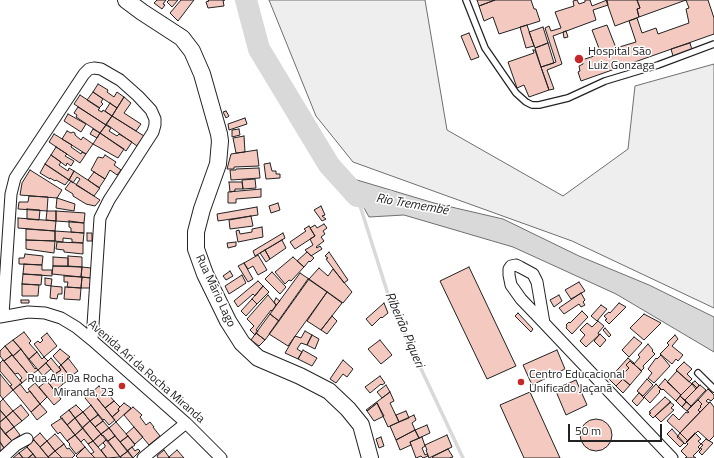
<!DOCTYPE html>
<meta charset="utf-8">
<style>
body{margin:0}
#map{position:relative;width:714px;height:458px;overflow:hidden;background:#fff;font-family:"Titillium Web",sans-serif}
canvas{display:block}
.scale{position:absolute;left:568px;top:424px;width:94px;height:18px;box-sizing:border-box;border:2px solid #222;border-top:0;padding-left:5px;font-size:12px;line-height:14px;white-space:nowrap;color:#222;-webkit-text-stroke:3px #fff;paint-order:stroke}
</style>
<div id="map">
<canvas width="714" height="458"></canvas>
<div class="scale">50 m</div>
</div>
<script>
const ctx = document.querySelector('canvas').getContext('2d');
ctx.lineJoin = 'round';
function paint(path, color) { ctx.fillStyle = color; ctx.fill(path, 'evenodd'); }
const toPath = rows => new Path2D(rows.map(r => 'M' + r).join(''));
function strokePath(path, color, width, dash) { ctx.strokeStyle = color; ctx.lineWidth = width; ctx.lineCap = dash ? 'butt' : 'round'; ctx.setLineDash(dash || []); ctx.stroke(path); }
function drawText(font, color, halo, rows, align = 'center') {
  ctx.font = font + ' "Titillium Web",sans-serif'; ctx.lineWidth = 3; ctx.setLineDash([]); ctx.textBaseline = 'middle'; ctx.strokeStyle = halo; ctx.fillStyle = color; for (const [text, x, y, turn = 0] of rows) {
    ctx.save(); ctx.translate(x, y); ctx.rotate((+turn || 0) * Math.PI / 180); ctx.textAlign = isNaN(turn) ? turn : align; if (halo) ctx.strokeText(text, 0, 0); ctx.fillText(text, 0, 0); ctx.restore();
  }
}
const green = toPath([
 [269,0,425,0,447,130,563,196,628,149,635,86,714,64,714,308,572,241,353,162,316,116,269,0]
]);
const water = toPath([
 [347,177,434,203,503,219,579,256,649,285,714,317,714,352,616,294,513,247,404,215,369,217,347,177]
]);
const stream = toPath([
 [357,196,392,307,463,458]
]);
const river = toPath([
 [246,0,259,49,329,165,357,196,388,201]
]);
const building = toPath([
 [157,0,166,0,163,4,165,5,162,9,154,3,157,0],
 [169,0,178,0,172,7,167,2,169,0],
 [181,0,194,0,178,21,170,13,181,0],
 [208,0,225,0,223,0,224,6,208,8,206,2,209,1,208,0],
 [477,0,495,0,479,6,477,0],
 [495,0,531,0,534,9,536,9,540,21,499,34,493,17,484,21,479,6,495,0],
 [577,0,579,4,585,2,585,0,590,0,592,6,607,0,608,5,593,10,596,20,553,36,562,64,547,70,554,89,549,90,541,67,556,62,545,28,549,26,551,31,561,28,555,12,574,6,573,1,577,0],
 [606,0,637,0,640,8,637,9,639,17,615,26,606,0],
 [637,0,686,0,639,17,637,9,640,8,637,0],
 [686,0,708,0,714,18,714,34,581,81,578,72,580,71,579,66,583,64,582,60,597,55,596,53,600,51,592,30,607,25,616,48,636,42,629,21,637,18,642,33,656,28,658,34,689,23,686,9,689,8,686,0],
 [527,25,534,46,526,48,520,27,527,25],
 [543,27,548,43,535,48,529,32,543,27],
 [566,31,568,37,564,38,563,32,566,31],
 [469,33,479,57,471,60,461,36,469,33],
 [548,43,554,63,541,67,535,48,548,43],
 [690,43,692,50,673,56,671,49,690,43],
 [533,50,535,50,549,90,529,97,524,85,517,88,508,62,534,53,533,50],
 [98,84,108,90,107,92,114,97,117,92,124,97,117,108,93,92,98,84],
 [93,92,103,99,101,102,103,104,99,108,87,100,93,92],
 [80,95,100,108,98,110,102,112,103,110,112,116,106,125,74,104,80,95],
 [124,97,131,103,124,113,141,124,136,131,112,116,124,97],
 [110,103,117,108,112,116,105,111,110,103],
 [78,107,106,125,100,133,76,117,77,115,74,113,78,107],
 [226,111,229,116,226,118,223,112,226,111],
 [68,114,86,124,81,132,64,121,68,114],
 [112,116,144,136,137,146,106,124,112,116],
 [245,118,247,124,229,130,228,124,245,118],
 [106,125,111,128,109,131,117,136,119,134,132,142,126,151,100,133,106,125],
 [93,129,100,133,97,138,90,134,93,129],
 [239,129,240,135,232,137,232,130,239,129],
 [67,131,71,133,73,132,75,133,75,135,81,140,83,137,93,144,86,154,62,139,67,131],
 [100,133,124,149,118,158,93,144,100,133],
 [54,134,72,145,71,147,81,154,82,152,86,154,80,163,49,142,54,134],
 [244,136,245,152,236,153,233,138,244,136],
 [56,147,67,154,65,156,74,161,71,166,67,163,66,166,51,155,56,147],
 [257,150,259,166,234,167,234,169,227,169,231,154,257,150],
 [51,155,61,162,59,165,68,171,69,168,74,171,69,180,45,164,51,155],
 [105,155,116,162,114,165,121,170,117,175,110,170,105,179,91,170,98,157,103,158,105,155],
 [270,163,272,171,276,171,276,174,280,174,280,178,266,179,264,164,270,163],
 [45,164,69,180,65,185,56,180,55,181,50,178,50,179,40,173,45,164],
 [259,168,260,178,231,180,230,170,236,170,236,169,259,168],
 [30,170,62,190,57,198,20,195,22,183,30,170],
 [74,171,100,188,94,196,76,185,80,179,77,177,73,183,69,180,74,171],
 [94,172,105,179,99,188,88,180,94,172],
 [255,179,256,188,243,189,242,180,255,179],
 [71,181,100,200,95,206,86,204,73,196,73,194,65,189,71,181],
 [229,182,242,182,243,189,235,189,235,191,230,192,229,182],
 [261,189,261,197,236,199,236,203,228,203,228,192,261,189],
 [29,196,48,197,47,211,18,209,19,202,28,202,29,196],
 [57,198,75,204,74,211,56,208,57,198],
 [278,203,280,210,271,213,269,206,278,203],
 [321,206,325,215,322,216,326,219,322,221,314,210,321,206],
 [257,207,258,215,218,221,217,214,257,207],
 [27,209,40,210,39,220,27,219,27,209],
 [47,211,56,211,56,221,46,220,47,211],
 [56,211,85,213,84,223,56,221,56,211],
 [251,216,253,226,230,229,229,220,251,216],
 [18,218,56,221,55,231,18,228,18,218],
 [69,221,84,223,84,233,71,232,71,228,69,227,69,221],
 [324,224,327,228,323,231,325,234,321,237,324,241,316,247,317,248,320,246,322,249,311,256,305,250,313,245,310,239,315,236,310,228,315,225,317,228,324,224],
 [309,226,315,236,295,249,290,242,306,231,304,229,309,226],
 [262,227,263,237,238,242,236,231,239,230,240,234,252,232,252,229,262,227],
 [26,229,55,231,55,241,26,240,26,229],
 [55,231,84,233,83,243,72,242,72,239,63,238,63,242,55,241,55,231],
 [87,233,92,233,92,241,87,241,87,233],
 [283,233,285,238,255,256,253,251,283,233],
 [26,240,55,241,54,253,26,249,26,240],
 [282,240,286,248,270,259,265,250,282,240],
 [57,242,83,243,83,254,64,252,64,250,56,249,57,242],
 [236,242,236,246,228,248,227,243,236,242],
 [265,250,270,259,266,262,260,253,265,250],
 [307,252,314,258,310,262,309,261,304,267,297,261,307,252],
 [329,252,348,280,344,283,326,259,328,258,325,256,329,252],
 [25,254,43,256,42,265,19,264,19,258,24,258,25,254],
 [258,255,267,270,258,275,253,266,248,269,244,263,258,255],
 [68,256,82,257,82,267,68,266,68,256],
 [53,257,68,258,68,266,53,266,53,257],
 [293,257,304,267,291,281,289,280,285,284,275,272,293,257],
 [244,263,253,279,248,282,238,266,244,263],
 [24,264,42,265,42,270,52,270,52,276,23,274,24,264],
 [53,266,82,267,81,277,52,274,53,266],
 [82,267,91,268,91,278,81,277,82,267],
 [469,267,516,366,487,379,440,281,469,267],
 [319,268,328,276,333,269,352,292,343,303,309,279,319,268],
 [230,271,233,276,226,280,223,276,230,271],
 [272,272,286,287,280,294,265,279,272,272],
 [300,273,309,279,279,321,270,314,300,273],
 [23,274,42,275,41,285,22,284,23,274],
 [242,275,246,283,229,294,225,286,242,275],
 [64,276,82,277,81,288,67,287,68,282,64,282,64,276],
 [82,277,91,278,90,288,81,288,82,277],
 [45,278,52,279,51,286,45,285,45,278],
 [308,279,327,292,288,346,269,334,308,279],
 [258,281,263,286,255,296,253,294,238,307,234,301,258,281],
 [579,282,585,291,571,299,565,290,579,282],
 [22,284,39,285,38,296,22,296,22,284],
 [51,286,62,287,62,294,58,294,57,299,50,298,51,286],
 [263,286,269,292,257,304,252,299,263,286],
 [65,287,81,288,80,300,64,299,65,287],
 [327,292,342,303,321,330,307,321,327,292],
 [581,293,585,300,583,302,585,305,581,307,579,304,564,314,559,308,581,293],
 [268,295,276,305,272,311,271,310,256,330,258,331,255,335,250,330,254,326,247,319,268,295],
 [559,295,562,301,554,307,550,300,559,295],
 [276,298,280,301,276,305,274,302,276,298],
 [252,299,257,304,246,316,241,311,252,299],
 [21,300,29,300,29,303,21,303,21,300],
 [384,303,388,313,382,318,381,317,372,326,366,319,384,303],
 [619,303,626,307,609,324,605,320,607,319,604,316,609,312,610,313,619,303],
 [601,305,607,309,597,321,591,316,601,305],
 [582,311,588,317,572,334,566,328,567,326,566,325,569,322,570,323,582,311],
 [518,313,533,329,531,332,515,316,518,313],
 [270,314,279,321,265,340,256,333,270,314],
 [644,314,661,323,644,340,630,328,644,314],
 [332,316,337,321,327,334,321,330,332,316],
 [598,321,604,326,598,333,599,335,586,347,580,341,585,335,580,330,587,323,592,327,598,321],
 [605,328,611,335,609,337,603,330,605,328],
 [305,331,312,335,307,345,301,343,297,349,302,352,298,359,285,353,295,336,301,338,305,331],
 [24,332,31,341,29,343,37,352,29,359,13,340,24,332],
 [47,333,57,346,44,357,34,344,38,341,40,343,43,340,41,338,47,333],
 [256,333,265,340,259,346,251,340,256,333],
 [600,334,606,340,600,347,594,341,600,334],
 [312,335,319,339,315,349,307,345,312,335],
 [675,335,678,339,672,346,683,355,678,361,676,359,672,364,660,354,669,345,667,343,675,335],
 [634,337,642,343,629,357,622,350,634,337],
 [13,340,21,349,13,356,5,346,13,340],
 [380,340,392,355,381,364,368,349,380,340],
 [648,344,653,350,652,351,655,354,643,366,644,368,641,371,634,364,640,357,638,355,648,344],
 [5,346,12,355,4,361,0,356,0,351,5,346],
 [21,349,35,369,36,368,38,370,30,376,13,356,21,349],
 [60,349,70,357,61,365,53,356,60,349],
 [303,350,317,358,312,366,298,359,303,350],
 [557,350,565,369,532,385,523,365,557,350],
 [37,352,42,359,44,357,48,361,38,370,29,359,37,352],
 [12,355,30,376,22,383,20,380,22,378,18,373,15,374,4,361,12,355],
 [661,355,670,366,654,383,648,378,652,373,648,369,656,358,657,359,661,355],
 [51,358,61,370,55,374,46,363,51,358],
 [68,358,78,371,70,377,61,365,68,358],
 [628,358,634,363,633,364,630,361,626,365,629,368,620,377,623,379,616,386,609,379,628,358],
 [3,360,22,383,13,390,10,386,12,385,0,371,0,363,3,360],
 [343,360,353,369,347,377,343,374,336,383,330,379,343,360],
 [630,361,642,371,630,385,620,377,629,368,626,365,630,361],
 [684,362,692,369,687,374,692,379,689,382,676,370,684,362],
 [46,363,51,369,43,376,38,370,46,363],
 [61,365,71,378,63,384,55,374,61,370,59,367,61,365],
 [677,371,692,384,681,395,667,382,677,371],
 [0,374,13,390,3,399,0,395,0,374],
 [55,374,63,384,55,391,47,381,55,374],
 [380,376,385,383,382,385,381,384,370,393,365,387,380,376],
 [623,379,630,385,623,393,616,386,623,379],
 [647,379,653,385,643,396,637,391,647,379],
 [665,379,681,395,676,401,663,389,662,390,658,387,665,379],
 [576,380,587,405,566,415,555,389,576,380],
 [47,381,61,399,54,405,39,387,47,381],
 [695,381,699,385,697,388,692,383,695,381],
 [35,383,47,397,40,404,28,389,35,383],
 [20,384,27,393,30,391,40,404,31,412,13,390,20,384],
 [656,384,661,389,659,391,660,392,650,403,644,397,656,384],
 [692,384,696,389,685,400,680,396,692,384],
 [386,385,390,392,382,398,377,392,386,385],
 [700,385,706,390,691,406,685,400,700,385],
 [99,386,105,393,109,390,113,394,110,396,114,401,105,408,92,392,99,386],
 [708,389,714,395,714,398,711,401,708,399,706,401,709,403,700,412,698,410,701,407,700,406,702,404,698,400,708,389],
 [92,392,115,420,109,425,104,419,103,420,85,398,92,392],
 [390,392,394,401,390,403,399,422,388,427,377,403,367,411,366,410,390,392],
 [530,392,560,458,524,458,500,405,530,392],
 [639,393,644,398,637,406,632,401,639,393],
 [680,396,686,402,682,407,676,401,680,396],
 [665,397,671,402,653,418,649,414,651,413,649,412,665,397],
 [3,399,13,411,6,417,0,410,0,402,3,399],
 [698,400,702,404,700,406,701,407,698,410,700,412,680,433,667,421,673,414,679,420,686,412,688,413,689,412,687,411,698,400],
 [114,401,120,407,118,409,119,411,112,417,105,408,114,401],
 [670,402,674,405,671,408,674,410,661,422,655,416,670,402],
 [686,402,691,406,687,411,682,407,686,402],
 [710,402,714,407,714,436,709,441,698,431,688,441,680,433,710,402],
 [124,403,131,408,116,422,112,417,119,411,118,409,124,403],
 [377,403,384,416,374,421,367,411,377,403],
 [40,404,47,412,37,420,31,412,40,404],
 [21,405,29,415,22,421,13,411,21,405],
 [76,405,83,412,75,418,69,410,76,405],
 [91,405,98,415,90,421,83,412,91,405],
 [133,407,142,415,140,417,146,425,150,422,154,427,153,427,160,436,149,445,124,415,133,407],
 [0,410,6,417,0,422,0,410],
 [69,410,75,418,67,425,60,417,69,410],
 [13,411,22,421,14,427,6,417,13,411],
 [406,411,409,418,399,422,396,415,406,411],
 [83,412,90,421,82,428,75,418,83,412],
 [98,415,103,421,95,427,90,421,98,415],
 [414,415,416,420,412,423,415,430,396,440,390,426,414,415],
 [6,417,14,427,5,434,0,427,0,422,6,417],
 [62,418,75,435,67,441,60,432,58,434,51,425,62,418],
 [75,418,83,428,75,435,67,425,75,418],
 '580 435a16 16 0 1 1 32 0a16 16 0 1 1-32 0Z',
 [90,421,101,434,93,441,82,428,90,421],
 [103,421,109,428,101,434,95,427,103,421],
 [116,422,128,436,120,442,109,428,116,422],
 [427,425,430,433,419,438,415,430,427,425],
 [0,427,12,441,4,448,0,442,0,427],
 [14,427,20,435,12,441,5,434,14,427],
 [134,427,143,437,135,444,126,434,134,427],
 [83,428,93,441,88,444,84,439,81,442,75,435,83,428],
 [109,428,115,436,108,441,103,435,102,436,101,434,109,428],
 [672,429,684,443,680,447,667,434,672,429],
 [415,430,419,438,410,442,411,445,400,450,396,440,415,430],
 [40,433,47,441,40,447,33,439,40,433],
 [680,433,688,441,685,444,677,437,680,433],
 [695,433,701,439,698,441,701,444,698,447,700,449,693,456,696,458,685,458,687,457,681,451,688,444,686,442,695,433],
 [55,434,64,444,55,451,47,441,55,434],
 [101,434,106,440,98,447,93,441,101,434],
 [75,435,85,447,76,454,69,445,70,444,67,441,75,435],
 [447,435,452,447,429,458,426,450,427,450,425,445,447,435],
 [115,436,128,451,120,457,108,441,115,436],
 [128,436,135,445,127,451,120,442,128,436],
 [381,437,384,446,379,448,376,439,381,437],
 [422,437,425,446,422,448,425,455,427,454,428,456,423,458,421,456,416,458,410,442,422,437],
 [706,439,713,443,702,455,699,452,702,449,700,448,703,445,701,444,706,439],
 [34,440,40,447,49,458,36,458,33,454,27,447,34,440],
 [106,440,112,447,120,457,107,458,101,450,105,447,105,445,103,443,106,440],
 [47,441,55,451,48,457,40,447,47,441],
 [93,441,98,447,107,458,95,458,91,454,94,452,88,444,93,441],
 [0,442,4,448,0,451,0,442],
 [64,444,67,449,69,448,75,455,72,458,62,458,55,451,64,444],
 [27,447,33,454,28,458,23,458,19,453,27,447],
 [85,447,91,454,95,458,78,458,76,456,85,447],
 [132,447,135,451,138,449,140,451,133,458,127,451,132,447],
 [448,449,453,457,449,458,433,458,432,457,448,449],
 [164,450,169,457,168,458,158,458,157,456,164,450],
 [177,450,184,458,170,458,169,457,177,450],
 [55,451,62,458,49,458,48,457,55,451],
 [128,451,133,458,121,458,120,457,128,451],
 [19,453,23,458,13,458,19,453],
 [33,454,36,458,28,458,33,454]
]);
const lane = toPath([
 [466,0,485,48,516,93,526,102,532,105,539,105,568,98,605,81,658,65,714,44],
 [698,373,714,389]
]);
const street = toPath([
 [3,315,11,194,15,178,84,74,89,69,94,68,101,69,120,80,138,96,151,110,155,119,155,125,153,132,109,200,100,218,92,340],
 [0,317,28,312,45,313,61,318,76,327,92,340,186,423,221,458],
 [544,323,537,282,533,274,520,267,516,265,511,266,509,269,509,275,511,285,521,299,544,323,672,458],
 [2,458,16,445,27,439],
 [143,458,186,423]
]);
const secondary = toPath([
 [126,0,142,12,182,38,192,51,202,74,219,134,220,141,218,164,202,209,196,232,196,249,205,274,228,321,242,343,258,358,300,376,329,391,348,409,361,425,370,458]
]);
const markers = [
 [579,59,5,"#c62828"],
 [521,382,4,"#c62828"],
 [122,386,4,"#c62828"]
];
const poiNames = [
 ["Hospital São",588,52],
 ["Luiz Gonzaga",588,66],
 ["Centro Educacional",529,375],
 ["Unificado Jaçanã",529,389],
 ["Rua Ari Da Rocha",114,379,"right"],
 ["Miranda, 23",114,393,"right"]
];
const streetNames = [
 ["Rua Mário Lago",215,291,65],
 ["Avenida Ari da Rocha Miranda",146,372,41]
];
const waterNames = [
 ["Rio Tremembé",412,205,10],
 ["Ribeirão Piqueri",404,330,67]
];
paint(green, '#eee');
strokePath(green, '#6f6f6f', 1);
paint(water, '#d9d9d9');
strokePath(water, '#6f6f6f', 1);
strokePath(stream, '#d9d9d9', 3.5);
strokePath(river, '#d9d9d9', 22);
paint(building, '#f3c9c0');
strokePath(building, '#222', 1);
strokePath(lane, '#222', 8);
strokePath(street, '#222', 13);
strokePath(secondary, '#222', 18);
strokePath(lane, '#fff', 5.5);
strokePath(street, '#fff', 11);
strokePath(secondary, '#fff', 16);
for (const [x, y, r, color] of markers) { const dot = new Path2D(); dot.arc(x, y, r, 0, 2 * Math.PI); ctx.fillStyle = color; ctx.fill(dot); strokePath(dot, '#fff', 1.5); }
drawText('12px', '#222', '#fff', poiNames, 'left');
drawText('12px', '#222', '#fff', streetNames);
drawText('italic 13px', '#222', '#fff', waterNames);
</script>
